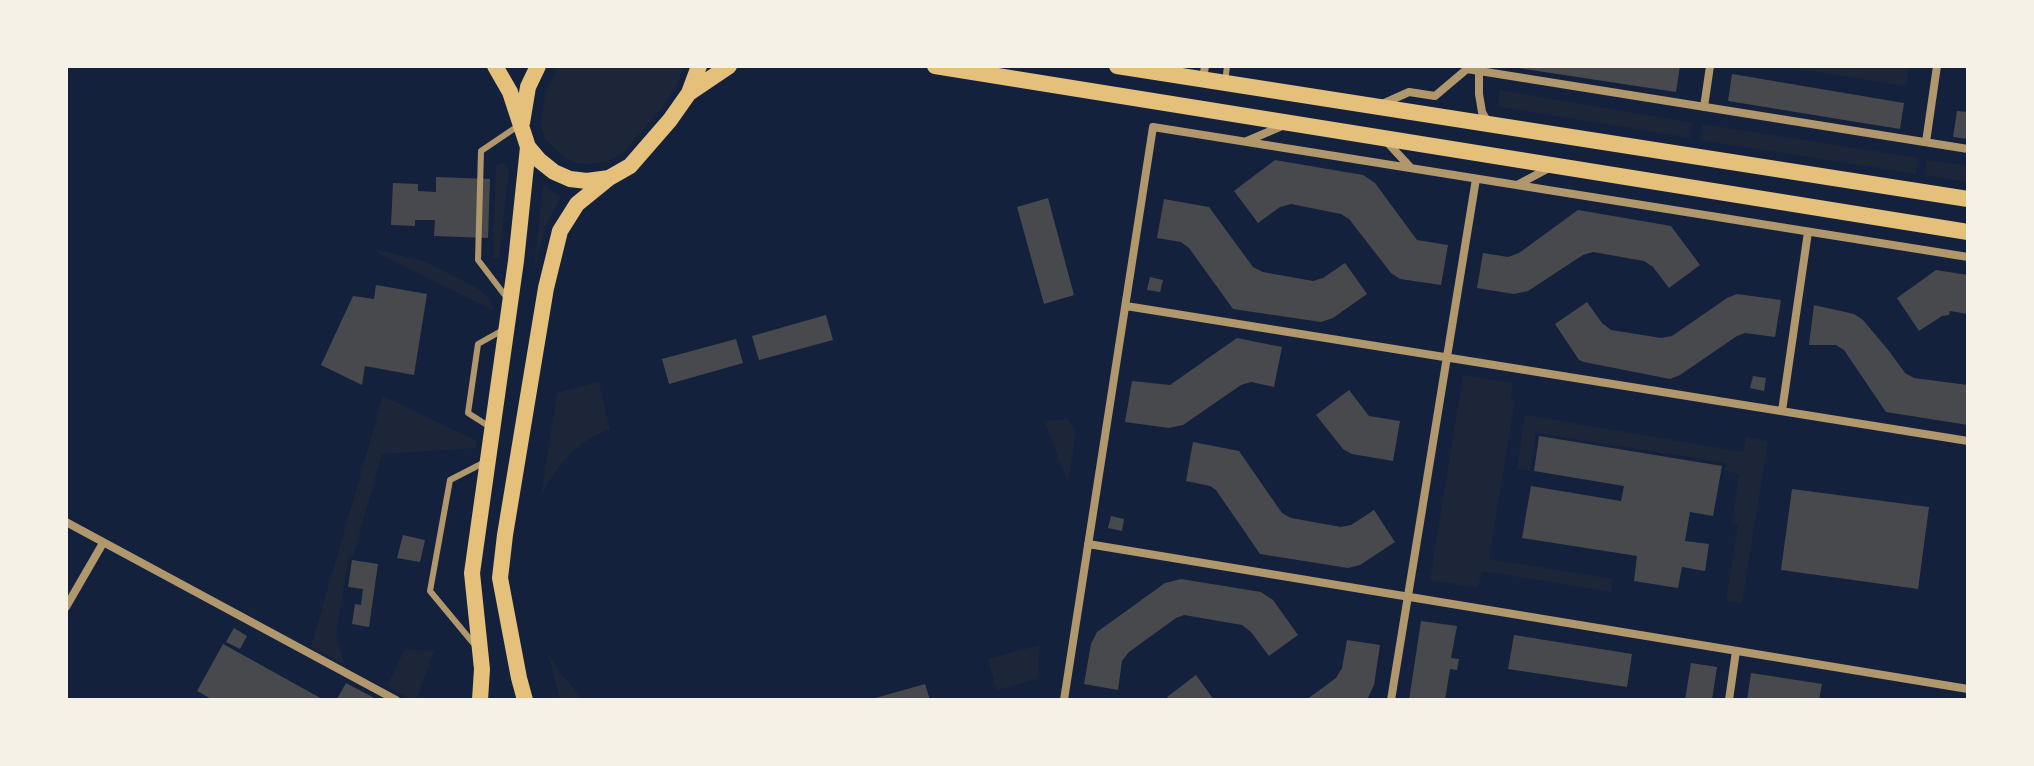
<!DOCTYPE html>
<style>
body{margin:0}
#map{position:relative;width:2034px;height:766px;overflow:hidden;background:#14213d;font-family:"Open Sans",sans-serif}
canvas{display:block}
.frame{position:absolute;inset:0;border:68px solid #f6f1e7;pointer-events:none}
</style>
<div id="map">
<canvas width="2034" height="766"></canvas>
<div class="frame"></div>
</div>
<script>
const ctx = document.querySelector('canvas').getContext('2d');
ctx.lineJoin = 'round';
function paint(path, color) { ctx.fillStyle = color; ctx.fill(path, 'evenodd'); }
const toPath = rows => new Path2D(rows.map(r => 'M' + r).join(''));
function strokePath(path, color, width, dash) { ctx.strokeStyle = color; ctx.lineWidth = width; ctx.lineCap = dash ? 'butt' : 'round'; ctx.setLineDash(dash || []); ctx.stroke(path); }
const green = toPath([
 [558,66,684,66,677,85,660,110,622,154,606,162,589,164,576,163,565,158,545,139,540,123,546,92],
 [1781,66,1894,66,1909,68,1906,86],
 [1500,90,1693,123,1690,138,1497,106],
 [1702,124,1918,158,1916,174,1700,140],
 [1927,160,1968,166,1968,182,1925,175],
 [503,163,509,169,499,258,493,258,496,165],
 [543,185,561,197,546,225,533,275],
 [376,249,426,262,477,288,489,298,495,311,377,253],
 [1463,375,1513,383,1510,399,1515,400,1489,559,1613,579,1611,592,1482,571,1478,588,1430,580],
 [599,382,610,429,594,436,577,447,562,463,546,485,540,501,557,393],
 [383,396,477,441,476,448,382,454,353,557,349,556,336,635,345,665,311,647],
 [1525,415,1743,452,1746,437,1768,441,1742,604,1726,601,1738,525,1732,523,1739,474,1725,471,1726,463,1536,433,1530,471,1517,469],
 [1068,419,1076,432,1068,482,1044,421],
 [1040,645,1037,679,997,690,988,659],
 [405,649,434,651,416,700,411,700,387,686],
 [548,653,561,674,584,700,560,700]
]);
const building = toPath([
 [1518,66,1680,66,1676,92,1518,68],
 [1732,74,1904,103,1900,129,1728,101],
 [1957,111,1968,112,1968,139,1953,137],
 [1275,160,1363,175,1375,183,1417,240,1448,245,1441,285,1400,279,1391,273,1349,219,1341,214,1291,204,1280,207,1258,223,1234,191],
 [436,177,490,179,488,238,434,236,435,220,415,220,415,226,391,225,393,183,418,184,418,191,436,192],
 [1048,198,1074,295,1044,304,1017,207],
 [1164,199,1209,207,1253,267,1263,272,1313,281,1323,278,1345,263,1367,294,1333,318,1321,322,1233,309,1189,248,1181,242,1157,238],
 [1578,210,1671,226,1700,265,1669,288,1653,267,1644,261,1593,252,1583,255,1528,291,1514,294,1477,288,1483,253,1508,257,1519,253],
 [1936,270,1968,275,1968,314,1950,311,1949,315,1942,316,1919,331,1897,298],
 [1150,277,1163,280,1160,292,1147,290],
 [376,285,427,294,414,375,365,366,362,385,321,365,353,296,374,299],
 [1737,294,1781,300,1775,337,1745,333,1737,336,1680,375,1670,379,1584,362,1579,360,1555,324,1587,302,1602,323,1611,330,1661,338,1672,336,1727,298],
 [1814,305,1854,314,1863,320,1889,351,1905,373,1914,378,1968,385,1968,425,1886,412,1844,350,1836,345,1809,345],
 [826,315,833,340,759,360,752,336],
 [1237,338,1282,347,1274,387,1251,382,1241,385,1183,425,1169,428,1125,422,1132,381,1170,385],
 [736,339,743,363,669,384,662,359],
 [1753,376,1766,378,1764,391,1750,388],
 [1349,390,1369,416,1400,421,1393,461,1352,454,1343,449,1316,415],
 [1539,436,1722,466,1713,516,1690,512,1685,541,1709,544,1705,571,1682,567,1678,588,1634,581,1637,556,1522,538,1531,486,1621,501,1624,486,1534,471],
 [1193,442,1239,451,1282,513,1291,518,1341,527,1351,525,1374,510,1395,542,1360,565,1348,568,1260,554,1216,490,1210,486,1186,481],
 [1792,489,1929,507,1918,589,1781,570],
 [1111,516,1124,519,1122,531,1108,528],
 [403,535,425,540,420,562,397,558],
 [352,560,378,564,369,627,352,624,355,604,361,605,363,589,348,587],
 [1181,579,1261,592,1273,600,1298,635,1269,656,1251,632,1242,625,1184,615,1176,618,1129,652,1122,661,1118,690,1084,684,1091,644,1097,632,1165,583],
 [1421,621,1457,626,1451,658,1459,659,1457,670,1450,669,1445,700,1409,700],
 [234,628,247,636,240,649,226,642],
 [1514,635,1632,654,1627,687,1508,669],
 [1347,640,1380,645,1374,685,1368,698,1364,700,1306,700,1336,678,1342,668],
 [223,644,243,655,324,700,213,700,197,691],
 [1691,663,1717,667,1712,700,1685,700],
 [1751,673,1822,684,1819,700,1747,700],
 [1196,675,1214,700,1169,700,1167,697],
 [346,683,378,700,337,699],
 [925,684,930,700,872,700,872,699]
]);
const service = toPath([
 [1225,83,1227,66],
 [507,298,478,260,481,151,518,126],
 [490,427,468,413,478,344,503,330],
 [474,644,430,591,450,480,485,462]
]);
const minor = toPath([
 [1479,71,1479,94,1482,112,1488,123],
 [1203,79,1205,66],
 [1380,105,1409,92,1435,96,1467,69,1968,149],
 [1704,107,1710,66],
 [1247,141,1282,126],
 [1387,142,1410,167],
 [1926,142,1937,66],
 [1517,185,1551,167],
 [1126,306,1968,441],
 [1782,411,1808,232],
 [66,522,396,700],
 [1088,544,1968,689],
 [66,607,103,543],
 [1064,700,1153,127,1968,257],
 [1391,700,1476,179],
 [1729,700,1736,651]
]);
const secondary = toPath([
 [495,66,510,92,528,147,539,160,554,172,570,179,587,181,609,178,630,166,670,120,689,93,699,66],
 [935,66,1968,232],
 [1117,66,1968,199],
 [689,93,729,66],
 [522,123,528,87,538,66],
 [480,700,482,669,472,573,516,261,528,147],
 [525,700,519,678,500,578,505,535,546,288,560,231,577,204,609,178]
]);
paint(green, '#1d2539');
paint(building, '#48494c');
strokePath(service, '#b1986c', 6);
strokePath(minor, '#b1986c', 8);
strokePath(secondary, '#e5c07b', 16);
</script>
